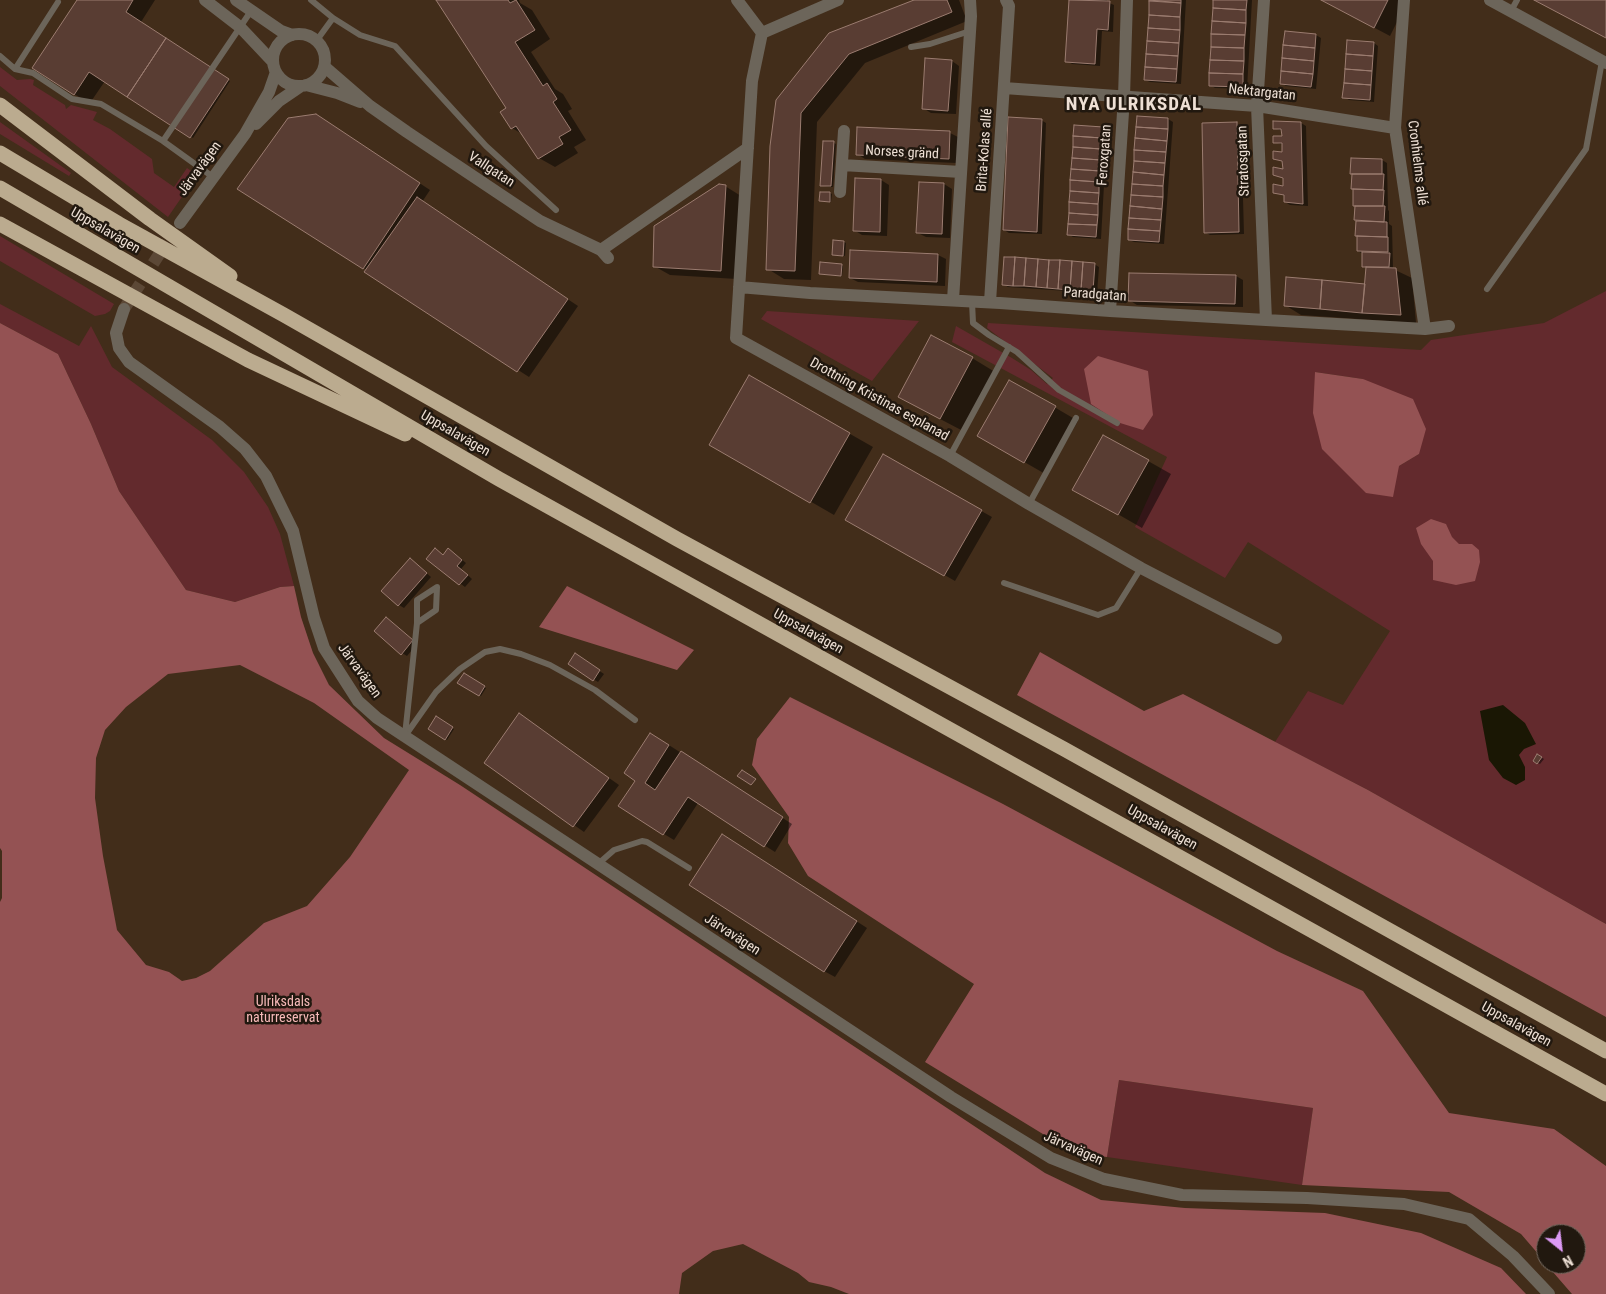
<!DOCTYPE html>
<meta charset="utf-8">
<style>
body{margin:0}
#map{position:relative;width:1606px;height:1294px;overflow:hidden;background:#422d1a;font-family:"Roboto Condensed",sans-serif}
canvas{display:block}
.north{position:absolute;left:1536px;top:1224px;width:50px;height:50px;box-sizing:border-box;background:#21180f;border:1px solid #73685e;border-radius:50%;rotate:151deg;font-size:14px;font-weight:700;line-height:20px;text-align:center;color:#eee0d5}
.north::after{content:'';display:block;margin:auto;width:18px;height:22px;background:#dc99f4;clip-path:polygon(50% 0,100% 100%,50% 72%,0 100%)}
</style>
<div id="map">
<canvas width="1606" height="1294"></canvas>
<div class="north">N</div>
</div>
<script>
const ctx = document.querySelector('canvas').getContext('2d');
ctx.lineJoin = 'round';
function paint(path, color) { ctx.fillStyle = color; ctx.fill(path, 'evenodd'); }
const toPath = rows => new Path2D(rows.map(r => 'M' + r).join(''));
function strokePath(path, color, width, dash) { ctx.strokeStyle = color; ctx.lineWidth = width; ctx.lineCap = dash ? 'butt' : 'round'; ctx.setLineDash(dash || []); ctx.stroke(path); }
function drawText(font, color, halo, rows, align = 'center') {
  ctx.font = font + ' "Roboto Condensed",sans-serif'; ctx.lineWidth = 5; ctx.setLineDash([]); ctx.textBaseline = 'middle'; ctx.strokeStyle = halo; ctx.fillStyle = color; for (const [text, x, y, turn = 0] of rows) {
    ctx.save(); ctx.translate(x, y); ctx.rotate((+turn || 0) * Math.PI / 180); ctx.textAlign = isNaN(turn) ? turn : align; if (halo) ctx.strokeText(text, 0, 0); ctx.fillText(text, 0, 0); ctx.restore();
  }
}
const green = toPath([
 [0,67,17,80,30,79,34,80,33,85,65,105,66,109,71,105,97,112,93,120,110,129,152,159,154,173,174,187,187,168,197,175,168,217,0,86],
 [0,122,71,173,69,176,0,134],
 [0,236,114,304,110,311,105,314,95,316,0,261],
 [1606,291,1606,924,1368,790,1275,742,1308,691,1343,705,1390,631,1248,542,1225,578,1135,527,1167,457,952,342,956,326,1012,358,1031,370,1047,384,1053,378,987,328,988,323,1421,350,1431,340,1544,323],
 [1315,372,1363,379,1419,454,1399,466],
 [0,304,79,346,91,326,112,367,212,440,244,472,268,507,280,534,294,586,280,587,235,602,186,590,119,491,91,424,58,354,0,323],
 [767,311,919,321,872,381,761,319],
 [1119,1080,1313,1108,1302,1185,1107,1157]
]);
const forest = toPath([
 [0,323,58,354,91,424,119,491,186,590,235,602,280,587,294,586,301,617,313,653,329,685,384,738,460,785,1045,1173,1101,1200,1185,1208,1325,1213,1421,1233,1501,1268,1526,1294,849,1294,831,1287,809,1282,798,1273,743,1244,713,1251,682,1273,679,1294,0,1294,0,902,2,898,2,851,0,848],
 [240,665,314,703,409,770,350,857,307,906,264,923,210,971,196,978,182,981,169,972,146,965,117,930,103,856,95,798,96,758,105,730,126,707,168,674],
 [1098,356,1148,371,1153,415,1143,430,1120,423,1091,404,1084,369],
 [1315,372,1363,379,1413,399,1426,429,1419,454,1399,466,1393,497,1366,493,1322,449,1313,413],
 [1431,519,1446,524,1452,537,1459,544,1472,544,1479,550,1480,562,1475,581,1456,585,1433,580,1433,561,1421,544,1416,528],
 [567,586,694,650,677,670,539,627],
 [1040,652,1144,711,1183,694,1368,790,1606,924,1606,1017,1017,695],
 [790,697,1003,804,1277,951,1363,991,1449,1113,1554,1129,1606,1166,1606,1294,1572,1294,1546,1264,1576,1264,1576,1234,1546,1234,1546,1263,1521,1234,1449,1192,1302,1185,1313,1108,1119,1080,1107,1157,1074,1153,925,1062,974,984,808,876,788,843,789,817,752,765,757,739]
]);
const water = toPath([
 [1503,705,1525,723,1536,744,1524,749,1519,755,1525,767,1525,780,1516,785,1503,778,1489,760,1480,711]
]);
const shadow = toPath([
 [78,0,155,0,141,22,230,81,193,138,105,81,90,103,74,94],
 [437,0,519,0,520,3,532,10,550,39,531,52,555,89,563,94,572,109,568,111,586,140,574,147,578,153,555,167,539,158,524,135,512,128,507,108],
 [917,0,959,0,967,21,865,63,817,122,811,280,784,279,768,269,778,101],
 [1070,0,1107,0,1107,2,1114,5,1113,32,1102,31,1100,66,1072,64,1067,61],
 [1151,0,1186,0,1181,84,1150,82,1145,80],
 [1214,0,1252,0,1247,89,1215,88,1210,85],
 [1322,0,1408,0,1390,36],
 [1286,33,1316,35,1321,38,1316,89,1286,86,1281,83],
 [1374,43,1378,46,1374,102,1349,100,1344,97],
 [952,61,959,66,956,114,931,113,923,108],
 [316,115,430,190,422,202,578,306,529,377,366,272,367,270,239,189],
 [1138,117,1168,119,1173,122,1164,244,1134,242,1129,240],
 [1041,120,1046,123,1042,234,1009,233,1004,230],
 [1274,122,1301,123,1306,126,1308,206,1290,205,1285,202,1285,196,1274,192,1285,188,1284,179,1274,174,1284,171,1283,162,1274,158,1284,153,1284,145,1274,142,1284,138,1283,131,1274,128],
 [1236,123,1241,126,1244,234,1210,235,1205,232],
 [858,128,950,133,958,137,957,163,865,159,857,154],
 [1102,128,1107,131,1101,239,1073,237,1068,234],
 [834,143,836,144,833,187,824,186,822,185],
 [1382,160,1387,163,1388,210,1389,211,1389,224,1392,226,1393,269,1412,278,1416,323,1301,315,1285,305,1366,285,1367,269,1363,266,1363,254,1358,251,1354,190],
 [856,180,881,180,889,185,887,236,862,235,854,230],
 [920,183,944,184,952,189,950,238,926,237,918,233],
 [725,186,741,196,737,279,670,275,654,266],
 [830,193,832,194,831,202,821,200],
 [844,242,846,243,845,256,833,254],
 [938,255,946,259,945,286,858,282,850,278],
 [1094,264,1099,267,1097,293,1008,287,1003,284],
 [841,265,843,266,842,276,822,274],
 [1236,276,1243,280,1243,307,1137,305,1129,300],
 [972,358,995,372,963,431,923,410],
 [750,377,873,447,834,515,711,444],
 [1010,381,1078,421,1047,475,979,436],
 [883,456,992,517,955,581,847,519],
 [1148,461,1171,474,1142,528,1095,501],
 [454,553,466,563,461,569,472,579,465,587,427,559],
 [415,563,431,577,404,608,399,605],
 [391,622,417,644,407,656,402,653],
 [580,658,604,674,598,682,593,679],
 [464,674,486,688,481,696,459,682],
 [520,715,619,785,584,832,485,762],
 [436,718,454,729,447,740,429,728],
 [661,740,792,824,775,852,698,803,674,840,664,834,637,780],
 [1538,755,1544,759,1540,764,1534,761],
 [733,841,867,928,835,977,824,971]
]);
const building = toPath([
 [77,0,133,0,126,12,166,38,127,97,89,72,74,95,32,68,77,0],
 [436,0,508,0,510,3,516,0,535,30,515,42,543,86,547,83,557,99,553,102,571,130,559,137,563,144,538,159,516,126,511,129,500,112,506,108,436,0],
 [914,0,947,0,952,12,849,54,801,113,795,271,766,270,770,146,776,100,829,33,914,0],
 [1069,0,1110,1,1108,30,1097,29,1095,64,1065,62,1069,0],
 [1149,0,1181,0,1181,3,1149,0],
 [1213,0,1247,0,1246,10,1213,8,1213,0],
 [1321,0,1388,0,1374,28,1321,0],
 [1534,0,1606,0,1606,38,1534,0],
 [1149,1,1181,3,1180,17,1149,15,1149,1],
 [1213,8,1246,10,1246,23,1212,21,1213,8],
 [1149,15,1180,17,1180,30,1148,28,1149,15],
 [1212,21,1246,23,1245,35,1211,34,1212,21],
 [1148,28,1180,30,1179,43,1147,41,1148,28],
 [1285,31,1316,34,1315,48,1283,45,1285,31],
 [1211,34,1245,35,1244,48,1211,47,1211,34],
 [166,38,229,79,190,138,127,97,166,38],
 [1347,40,1374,42,1373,56,1346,54,1347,40],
 [1147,41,1179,43,1178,56,1146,54,1147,41],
 [1283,45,1315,48,1314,61,1282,58,1283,45],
 [1211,47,1244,48,1244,61,1210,60,1211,47],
 [1146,54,1178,56,1177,69,1145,67,1146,54],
 [1346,54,1373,56,1372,71,1345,69,1346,54],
 [925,58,952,60,948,111,922,109,925,58],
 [1282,58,1314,61,1313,74,1281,71,1282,58],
 [1210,60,1244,61,1243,74,1209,73,1210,60],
 [1145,67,1177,69,1176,82,1144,80,1145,67],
 [1345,69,1372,71,1371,85,1344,83,1345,69],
 [1281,71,1313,74,1311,87,1280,84,1281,71],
 [1209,73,1243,74,1243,87,1209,86,1209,73],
 [1344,83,1371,85,1370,100,1342,98,1344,83],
 [316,114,420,183,363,269,237,189,288,118,316,114],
 [1137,116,1168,118,1168,129,1136,127,1137,116],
 [1008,117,1042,119,1037,232,1003,230,1008,117],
 [1273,121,1301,122,1303,204,1284,202,1284,195,1273,193,1273,184,1283,186,1283,178,1273,175,1273,167,1283,169,1282,161,1273,159,1273,151,1282,152,1282,143,1273,143,1273,136,1282,136,1281,129,1273,129,1273,121],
 [1237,122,1239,232,1204,233,1202,123,1237,122],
 [1074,125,1103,127,1102,138,1073,136,1074,125],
 [857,127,950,131,949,159,856,155,857,127],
 [1136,127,1168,129,1167,141,1135,138,1136,127],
 [1073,136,1102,138,1101,149,1073,147,1073,136],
 [1135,138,1167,141,1166,152,1134,150,1135,138],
 [823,141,834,141,831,186,820,186,823,141],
 [1073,147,1101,149,1101,160,1072,158,1073,147],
 [1134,150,1166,152,1165,163,1134,161,1134,150],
 [1072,158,1101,160,1100,171,1071,169,1072,158],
 [1351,158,1382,159,1382,174,1350,174,1351,158],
 [1134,161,1165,163,1164,175,1133,172,1134,161],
 [1071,169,1100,171,1099,182,1070,180,1071,169],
 [1133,172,1164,175,1163,186,1132,184,1133,172],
 [1352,174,1384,174,1383,190,1351,189,1352,174],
 [855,178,881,179,880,232,853,231,855,178],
 [1070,180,1099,182,1099,193,1070,191,1070,180],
 [919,182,944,183,942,234,916,233,919,182],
 [719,184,726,185,721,271,653,267,654,226,719,184],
 [1132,184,1163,186,1163,197,1131,195,1132,184],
 [1353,189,1384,190,1383,206,1353,206,1353,189],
 [1070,191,1099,193,1098,204,1069,202,1070,191],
 [820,192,830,192,830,202,819,201,820,192],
 [1131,195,1163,197,1162,209,1130,206,1131,195],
 [417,197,568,299,517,372,364,272,417,197],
 [1069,202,1098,204,1098,215,1069,213,1069,202],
 [1130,206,1162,209,1161,220,1129,218,1130,206],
 [1355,206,1385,206,1384,222,1354,220,1355,206],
 [1069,213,1098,215,1097,225,1068,224,1069,213],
 [1129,218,1161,220,1160,231,1128,229,1129,218],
 [1356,221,1387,222,1387,237,1355,236,1356,221],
 [1068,224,1097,225,1096,237,1067,235,1068,224],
 [1128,229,1160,231,1159,242,1128,240,1128,229],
 [1357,236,1388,237,1388,252,1357,251,1357,236],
 [833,240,844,241,843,256,832,255,833,240],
 [850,250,938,254,937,282,849,278,850,250],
 [1362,252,1390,253,1389,267,1362,267,1362,252],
 [1004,257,1015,257,1013,286,1002,285,1004,257],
 [1015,257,1026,258,1024,286,1013,286,1015,257],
 [1026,258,1038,259,1036,287,1024,286,1026,258],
 [1038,259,1049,260,1047,288,1036,287,1038,259],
 [1049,260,1060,260,1058,289,1047,288,1049,260],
 [1060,260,1072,261,1070,290,1058,289,1060,260],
 [1072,261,1083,262,1081,290,1070,290,1072,261],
 [820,262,842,264,841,276,819,274,820,262],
 [1083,262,1095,263,1093,291,1081,290,1083,262],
 [1366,267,1396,268,1401,315,1362,313,1366,267],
 [1129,273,1236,275,1235,304,1128,301,1129,273],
 [1286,277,1322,280,1320,309,1284,306,1286,277],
 [1322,280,1365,284,1362,313,1320,309,1322,280],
 [931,335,973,357,940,419,898,397,931,335],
 [749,375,850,433,810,503,709,445,749,375],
 [1009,380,1056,406,1024,463,977,436,1009,380],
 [1103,435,1149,460,1118,515,1072,490,1103,435],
 [883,454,982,510,944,576,845,520,883,454],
 [435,548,443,555,448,548,462,560,457,566,468,575,459,585,426,559,435,548],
 [410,558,427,573,398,606,381,591,410,558],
 [386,617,413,640,401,655,374,631,386,617],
 [575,653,600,670,593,681,568,664,575,653],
 [464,673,485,686,479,696,457,683,464,673],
 [519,713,609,778,573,827,484,763,519,713],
 [436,716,453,727,445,740,428,729,436,716],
 [650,733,669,745,645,783,655,790,681,751,783,817,764,847,688,797,663,835,618,806,635,781,624,773,650,733],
 [1537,754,1542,757,1537,764,1533,761,1537,754],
 [742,770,756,779,751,785,737,776,742,770],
 [722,834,857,921,824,972,689,885,722,834]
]);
const minorTunnel = toPath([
 [124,309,167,242]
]);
const service = toPath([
 [311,0,333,18,360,35,395,46,486,146,556,210],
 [1511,11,1517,0],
 [317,40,333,18],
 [911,47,930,44,970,31],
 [0,56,15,69,33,73,72,99,101,104,163,141,213,177],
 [15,69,58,2],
 [163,141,251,11],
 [1487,289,1586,149,1602,61],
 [972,302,973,323,989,335,1017,352,1059,390,1117,423],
 [950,456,1009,347],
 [1029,504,1076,418],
 [1004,583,1098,615,1116,608,1141,568],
 [405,735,417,623,436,610,437,587,417,600,417,623],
 [405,736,436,692,460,669,485,652,500,649,521,654,550,665,595,690,635,720],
 [598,864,614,850,642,841,647,842,689,868]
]);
const minor = toPath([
 [205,0,240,27,273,62],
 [236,0,281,31,292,35],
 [737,0,762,33],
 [1264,0,1257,106,1266,320],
 [1404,0,1395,128,1425,329],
 [1490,0,1606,63],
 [762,33,752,81,736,338,950,456,1029,504,1141,568,1276,638],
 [762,33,838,0],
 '273 60a26 26 0 1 1 52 0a26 26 0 1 1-52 0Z',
 [325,67,370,106,407,132,540,221,601,250,608,258],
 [306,85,337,93,360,102],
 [1004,88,1257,106,1395,128],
 [256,124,279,101,301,86],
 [842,165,961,172],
 [840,192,844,131],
 [180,223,245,134,269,92,276,72],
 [601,250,748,148],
 [739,287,810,293,1000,303,1110,311,1266,320,1425,329,1449,326],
 [953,300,971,16,970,0],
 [990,302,1009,6,1006,0],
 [124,309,116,333,119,348,129,362,220,427,245,449,266,476,293,531,314,618,324,648,358,701,377,718,951,1097,1051,1158,1104,1179,1182,1195,1307,1198,1404,1204,1469,1219,1513,1256,1549,1294],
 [1110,311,1124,97,1127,0]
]);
const motorway = toPath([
 [0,105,150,219,230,276],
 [0,153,119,224,284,315,677,539,1064,749,1606,1051],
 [0,188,499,479,1606,1094],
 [0,224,248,360,405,434]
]);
const streetNames = [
 ["Nektargatan",1262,93,6],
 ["Brita-Kolas allé",985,150,-86],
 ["Norses gränd",902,153,3],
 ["Feroxgatan",1105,155,-86],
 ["Stratosgatan",1244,161,-92],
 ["Cronhielms allé",1417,163,83],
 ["Järvavägen",200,169,-54],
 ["Vallgatan",491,170,33],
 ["Uppsalavägen",105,231,30],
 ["Paradgatan",1095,295,4],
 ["Drottning Kristinas esplanad",879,400,29],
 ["Uppsalavägen",455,434,30],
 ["Uppsalavägen",808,632,29],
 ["Järvavägen",359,671,54],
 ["Uppsalavägen",1162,828,29],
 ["Järvavägen",732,935,33],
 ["Uppsalavägen",1516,1025,29],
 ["Järvavägen",1073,1149,24]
];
const parkNames = [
 ["Ulriksdals",283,1002],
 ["naturreservat",283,1018]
];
const districtNames = [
 ["NYA ULRIKSDAL",1134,105]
];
paint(green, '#632a2d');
paint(forest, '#945253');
paint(water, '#1a1704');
paint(shadow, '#0007');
paint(building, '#593d33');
strokePath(building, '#9b7c70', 1);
strokePath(minorTunnel, '#5c4836', 12, [12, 6]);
strokePath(service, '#6c655a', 6);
strokePath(minor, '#6c655a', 12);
strokePath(motorway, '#bbab8f', 15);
drawText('14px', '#eee0d5', '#21180f', streetNames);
drawText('14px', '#f7bab9', '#21180f', parkNames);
ctx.letterSpacing = '1px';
drawText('bold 19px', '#eee0d5', '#21180f', districtNames);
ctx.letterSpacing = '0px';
</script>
